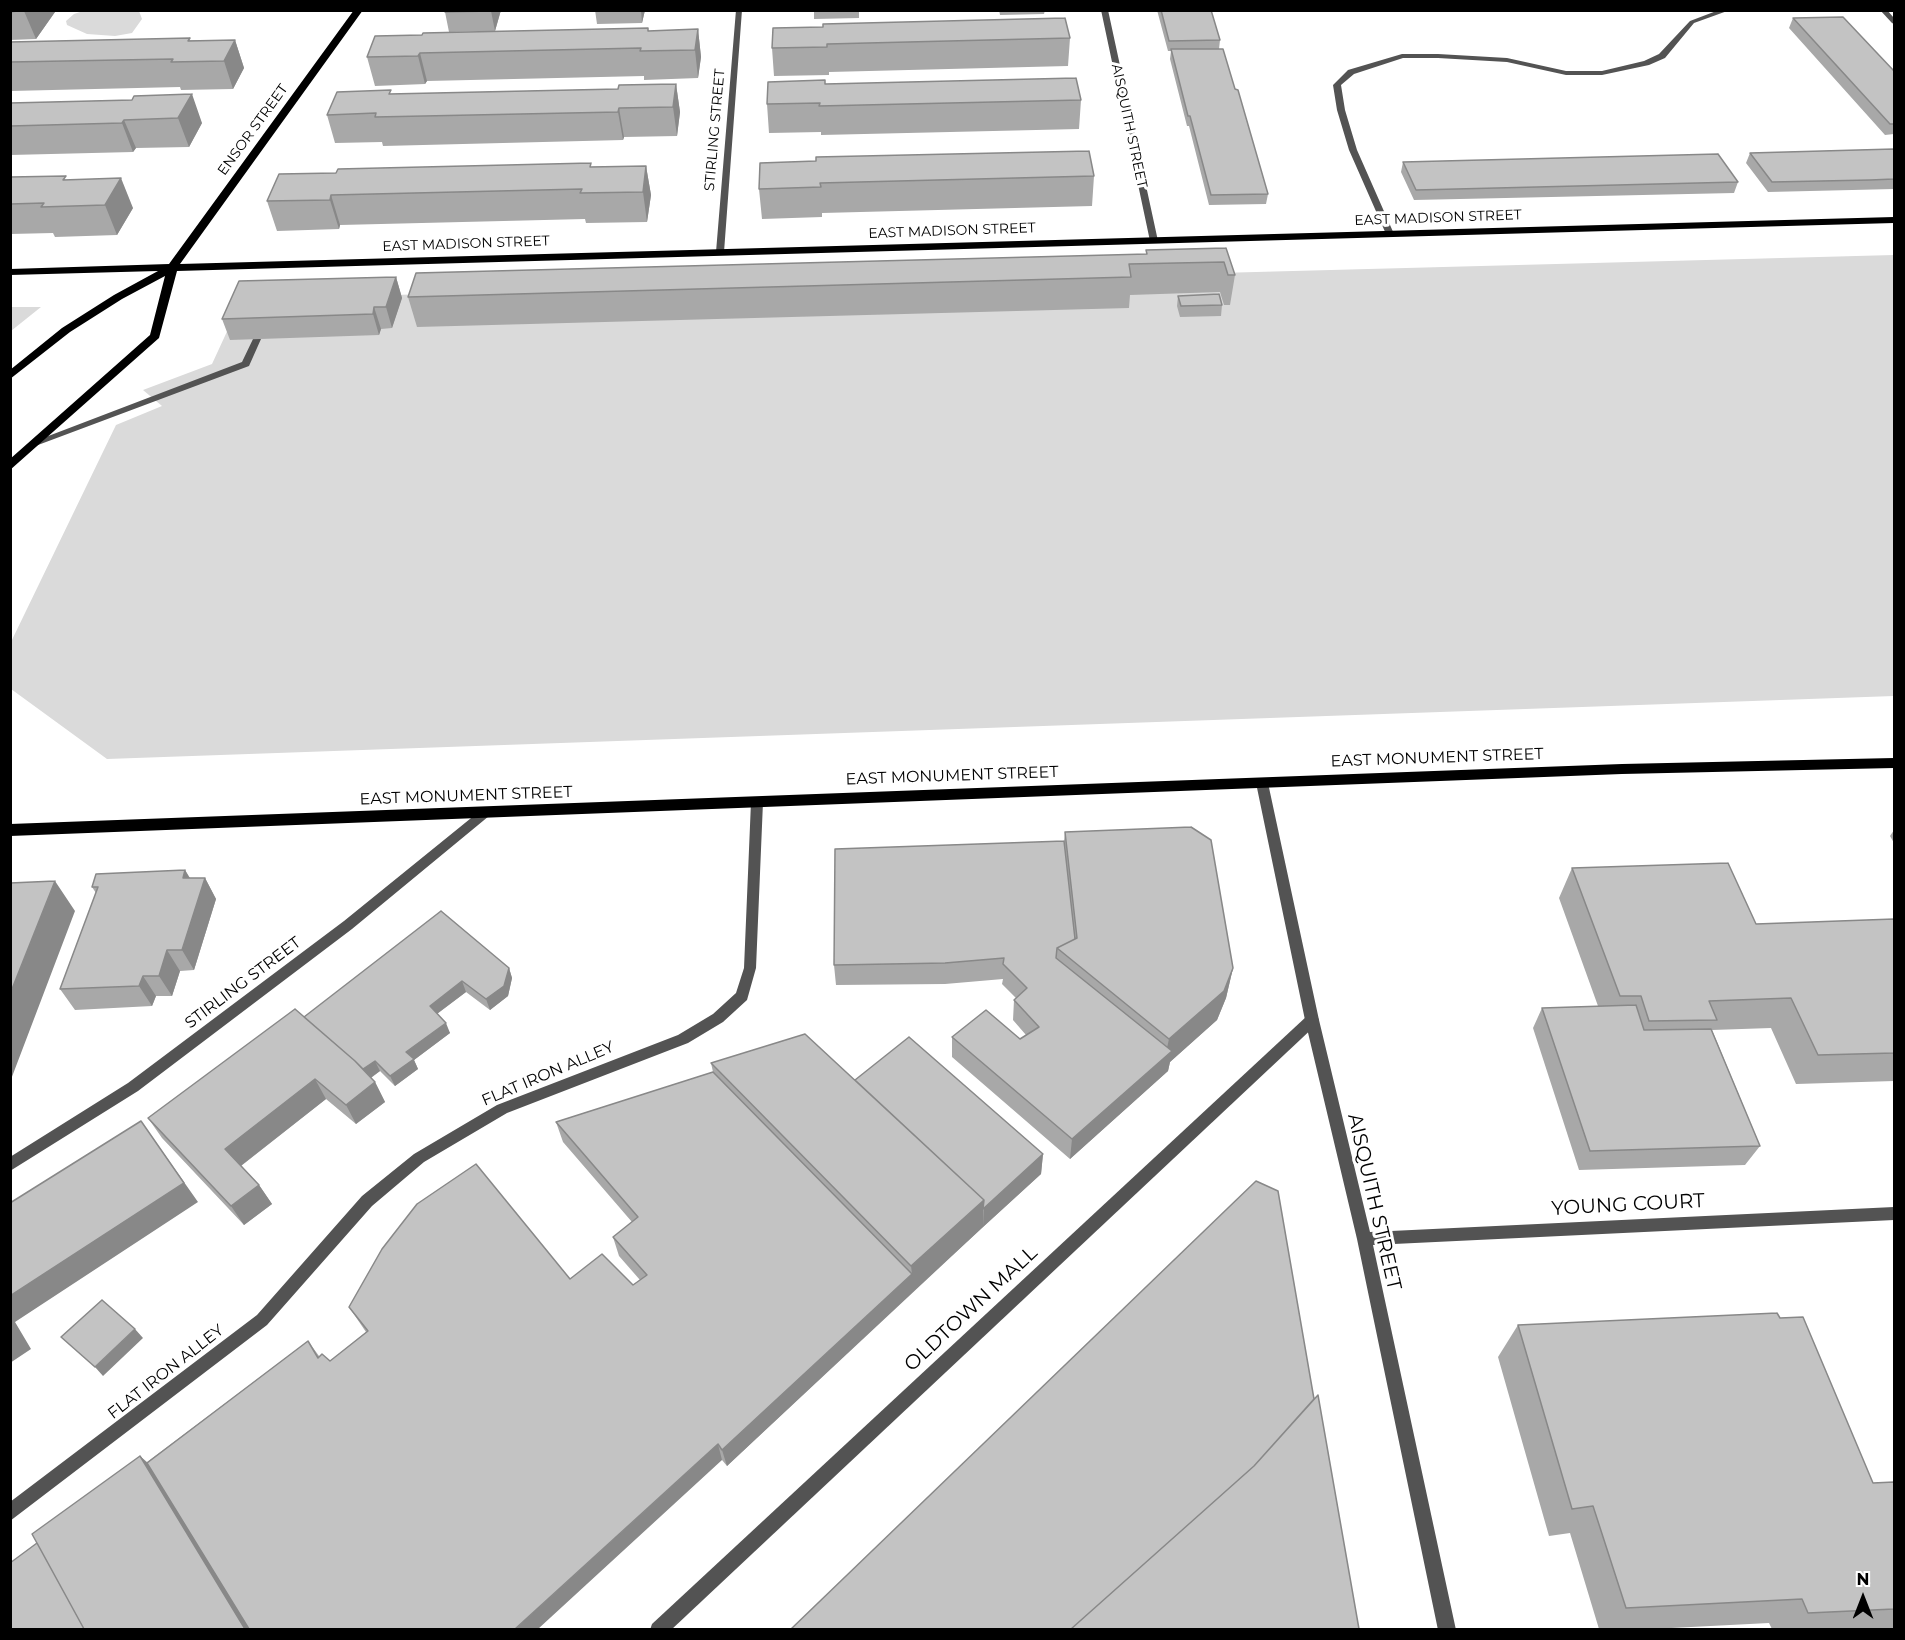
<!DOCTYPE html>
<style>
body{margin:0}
#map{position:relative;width:1905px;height:1640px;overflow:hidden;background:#fff;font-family:Montserrat,sans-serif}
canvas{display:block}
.frame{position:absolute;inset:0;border:12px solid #000;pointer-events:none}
.north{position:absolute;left:1833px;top:1568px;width:60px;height:60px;-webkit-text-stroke:4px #fff;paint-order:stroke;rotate:0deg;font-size:16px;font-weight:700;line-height:24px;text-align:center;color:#000}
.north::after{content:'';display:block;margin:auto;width:21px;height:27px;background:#000;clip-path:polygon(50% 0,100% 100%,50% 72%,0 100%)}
</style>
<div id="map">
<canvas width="1905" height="1640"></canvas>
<div class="frame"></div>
<div class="north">N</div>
</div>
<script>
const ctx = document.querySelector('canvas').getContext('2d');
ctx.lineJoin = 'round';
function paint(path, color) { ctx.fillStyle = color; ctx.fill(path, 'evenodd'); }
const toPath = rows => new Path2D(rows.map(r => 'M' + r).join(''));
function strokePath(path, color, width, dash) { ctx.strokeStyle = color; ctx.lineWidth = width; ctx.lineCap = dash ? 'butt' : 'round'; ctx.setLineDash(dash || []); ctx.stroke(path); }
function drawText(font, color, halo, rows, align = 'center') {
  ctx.font = font + ' Montserrat,sans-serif'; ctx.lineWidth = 6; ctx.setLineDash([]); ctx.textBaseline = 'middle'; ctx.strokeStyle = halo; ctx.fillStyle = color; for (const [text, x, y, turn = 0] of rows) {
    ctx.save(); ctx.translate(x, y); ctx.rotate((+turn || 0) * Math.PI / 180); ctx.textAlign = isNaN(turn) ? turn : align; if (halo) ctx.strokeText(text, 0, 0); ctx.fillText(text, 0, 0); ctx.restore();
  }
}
const green = toPath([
 [86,10,139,11,142,19,132,33,115,36,87,34,67,25,66,21,74,14],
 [1894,255,1894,696,107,759,11,689,10,644,116,425,162,406,143,390,212,364,242,299],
 [11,307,41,307,11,331]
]);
const service = toPath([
 [257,336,261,339,249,366,38,445,35,446,30,443,242,362,253,339,257,336]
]);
const pedestrian = toPath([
 [1312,1014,1317,1016,1319,1020,1317,1024,671,1630,650,1630,652,1624,1307,1016,1312,1014]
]);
const minor = toPath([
 [736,10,742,10,724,252,720,255,716,252,736,10],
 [1101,10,1108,10,1158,241,1154,243,1150,241,1101,10],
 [1719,10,1730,10,1694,23,1665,58,1649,65,1602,75,1566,75,1507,62,1438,58,1403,58,1354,74,1341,85,1345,110,1357,150,1394,234,1390,236,1386,234,1349,150,1337,110,1333,85,1348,70,1402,54,1438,54,1507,58,1566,71,1602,71,1644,61,1659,54,1690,21,1719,10],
 [1262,779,1268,783,1319,1020,1370,1232,1894,1207,1894,1220,1373,1245,1456,1630,1438,1630,1357,1239,1305,1020,1256,783,1262,779],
 [757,798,763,802,756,968,747,1000,723,1022,688,1043,507,1113,424,1162,372,1206,267,1325,10,1521,10,1502,257,1315,362,1196,414,1154,497,1105,678,1035,713,1014,736,993,744,968,751,802,757,798],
 [485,809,491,813,489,816,352,929,138,1091,10,1171,10,1157,128,1083,344,921,481,810,485,809]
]);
const tertiary = toPath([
 [1880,10,1887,10,1894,18,1894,24,1892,23,1880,10]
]);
const primary = toPath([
 [354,10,363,10,180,264,1894,217,1894,223,177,271,159,338,10,470,10,459,150,335,165,276,122,299,70,332,10,379,10,370,62,328,114,295,158,271,10,275,10,269,169,264,354,10],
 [1894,758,1894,768,1622,774,10,836,10,824,1622,764,1894,758]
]);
const wall = toPath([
 [10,10,61,10,55,12,36,39,10,40],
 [446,10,501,10,495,31,449,32,445,12],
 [595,10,645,10,642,23,597,24],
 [814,10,859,10,859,18,814,19],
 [999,10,1045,10,1044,14,1000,15],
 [1157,10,1211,10,1220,40,1219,49,1268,194,1266,204,1209,205,1189,126,1187,126,1170,59,1171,51,1168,51],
 [1793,18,1894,71,1894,134,1885,135,1789,28],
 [773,28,1070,38,1068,66,829,72,829,75,774,76,772,48],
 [698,29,701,57,698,78,644,80,644,76,427,81,425,84,375,86,367,57,649,31],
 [235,40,244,68,233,89,181,90,180,87,10,91,10,42],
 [676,84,680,112,677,136,624,137,623,140,383,146,382,142,335,143,327,115,392,94,618,89],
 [825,84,1081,100,1079,129,821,135,821,132,769,133,767,104],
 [132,100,202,123,189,147,136,148,133,152,10,155,10,103],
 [1894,149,1894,189,1768,192,1746,163,1750,153],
 [816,161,1094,176,1092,206,822,213,822,217,762,219,759,189],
 [1403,162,1738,182,1734,193,1414,200,1401,172],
 [646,166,651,195,647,222,586,223,585,219,340,225,339,229,277,231,267,201,592,167],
 [10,177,67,180,133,208,117,235,55,237,53,233,10,234],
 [1226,248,1235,275,1230,305,1224,305,1220,292,1130,295,1129,308,417,327,408,297,1146,254,1146,250],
 [396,277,402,298,392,328,381,329,379,335,230,340,222,319],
 [1178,296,1222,305,1221,316,1180,317,1177,306],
 [1894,830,1894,843,1890,836],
 [1065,832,1233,968,1226,998,1217,1020,1170,1062,1168,1071,1070,1159,952,1057,952,1037,1020,1039,1026,1035,1013,1020,1014,1000,1016,998,1002,984,1003,979,945,984,836,985,834,965,1064,841],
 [1572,868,1756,924,1894,919,1894,1081,1796,1084,1771,1028,1712,1030,1760,1146,1745,1165,1579,1170,1533,1028,1542,1008,1598,1006,1559,898],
 [185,870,190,878,205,878,216,899,194,970,180,971,172,996,156,996,152,1006,75,1010,60,989,96,893,92,887],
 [509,968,512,978,508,996,490,1010,466,992,437,1014,450,1033,414,1060,418,1069,395,1086,380,1071,371,1078,375,1082,385,1102,356,1124,326,1099,241,1166,259,1185,272,1204,244,1225,162,1138,148,1118,304,1017],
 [711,1063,855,1080,1043,1154,1041,1174,912,1292,727,1466,722,1460,37,1543,140,1456,147,1462,308,1341,319,1356,330,1361,366,1332,349,1307,570,1279,633,1285,640,1280,619,1256,613,1237,632,1222,563,1142,556,1122,713,1072],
 [1518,1325,1873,1483,1894,1482,1894,1629,1772,1629,1769,1623,1652,1629,1599,1629,1570,1533,1549,1536,1498,1357]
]);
const shadedWall = toPath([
 [25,10,61,10,55,12,36,39,24,11],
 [491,10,501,10,495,31,491,11],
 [641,10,645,10,642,23],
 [698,29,701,57,698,78,695,50],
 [235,40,244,68,233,89,224,61],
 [420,53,427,81,425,84,418,56],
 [676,84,680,112,677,136,673,107],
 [192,94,202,123,189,147,178,118],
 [619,108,624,137,623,140,618,112],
 [124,120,136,148,133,152,122,123],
 [646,166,651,195,647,222,643,192],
 [121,178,133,208,117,235,105,205],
 [331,195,340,225,339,229,330,200],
 [396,277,402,298,392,328,386,307],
 [374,307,381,329,379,335,373,314],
 [185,870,197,891,183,878],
 [205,878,216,899,194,970,182,950],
 [55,881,75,911,10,1082,10,994],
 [167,950,180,971,172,996,159,976],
 [509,968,512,978,508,996,490,1010,486,999],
 [1233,968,1226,998,1217,1020,1170,1062,1168,1071,1070,1159,1072,1139,1165,1057,1169,1039],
 [143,976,156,996,152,1006,139,986],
 [462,981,466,992,434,1016,430,1006],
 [446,1023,450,1033,414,1060,418,1069,395,1086,390,1076,406,1052],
 [375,1061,380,1071,366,1081,360,1071],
 [315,1079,326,1099,238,1168,225,1149],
 [375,1082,385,1102,356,1124,346,1105],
 [141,1121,198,1202,15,1322,31,1349,10,1363,10,1296],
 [1043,1154,1041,1174,983,1227,983,1209],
 [259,1185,272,1204,244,1225,231,1206],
 [984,1200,983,1227,727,1466,722,1450,912,1274,911,1266],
 [135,1329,143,1338,103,1376,95,1367],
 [718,1444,722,1460,538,1629,515,1629],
 [140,1456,163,1478,256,1629,245,1629]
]);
const building = toPath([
 [10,10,25,10,10,12,10,10],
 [446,10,491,10,491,11,445,12,446,10],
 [1161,10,1211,10,1220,40,1169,41,1161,10],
 [1843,17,1894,71,1894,124,1890,124,1793,18,1843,17],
 [1065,18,1070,38,827,44,827,47,772,48,773,28,823,27,823,24,1065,18],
 [648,28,648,31,698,29,695,50,640,51,641,48,420,53,418,56,367,57,375,36,422,35,423,33,648,28],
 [190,38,188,41,235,40,224,61,171,62,173,59,10,62,10,42,190,38],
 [1171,49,1223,49,1235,89,1238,90,1268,194,1211,195,1190,116,1188,116,1171,49],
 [1076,78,1081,100,819,106,820,103,767,104,768,82,825,80,825,84,1076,78],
 [676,84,673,107,619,108,618,112,375,117,376,113,327,115,337,92,391,90,389,94,618,89,619,85,676,84],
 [192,94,178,118,124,120,122,123,10,126,10,103,132,100,134,96,192,94],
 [1894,149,1894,179,1870,180,1772,182,1750,153,1894,149],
 [1089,151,1094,176,820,183,821,187,759,189,760,163,816,161,816,157,1089,151],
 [1718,154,1738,182,1416,190,1403,162,1718,154],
 [591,163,590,167,646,166,643,192,580,193,582,189,331,195,330,200,267,201,279,174,336,173,338,169,591,163],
 [66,176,63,180,121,178,105,205,41,207,44,203,10,204,10,177,66,176],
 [1226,248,1235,275,1228,275,1224,262,1129,264,1131,277,408,297,416,273,1147,254,1146,250,1226,248],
 [396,277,386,307,374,307,373,314,222,319,239,281,396,277],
 [1219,294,1222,305,1181,306,1178,296,1219,294],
 [1191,827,1211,840,1233,968,1224,991,1169,1039,1057,948,1077,938,1065,832,1191,827],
 [1064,841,1075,939,1057,948,1056,958,1172,1051,1072,1139,952,1037,986,1010,1020,1039,1039,1027,1014,1000,1027,988,1003,964,1004,958,945,963,834,965,835,849,1064,841],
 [1728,863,1756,924,1894,919,1894,1053,1818,1055,1791,998,1709,1001,1717,1020,1649,1021,1641,996,1620,996,1572,868,1728,863],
 [185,870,183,878,205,878,182,950,167,950,159,976,143,976,139,986,60,989,98,887,92,887,96,874,185,870],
 [55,881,10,994,10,883,55,881],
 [441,911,509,968,504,986,486,999,462,981,430,1006,446,1023,406,1052,414,1059,390,1076,375,1061,363,1069,355,1061,304,1017,441,911],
 [1636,1005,1644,1030,1711,1029,1760,1146,1590,1151,1542,1008,1636,1005],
 [295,1009,355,1061,375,1082,346,1105,315,1079,225,1149,259,1185,231,1206,148,1118,295,1009],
 [805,1034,984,1200,911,1266,711,1063,805,1034],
 [909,1037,1043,1154,983,1209,984,1200,855,1080,909,1037],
 [713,1072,912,1274,722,1450,718,1444,515,1629,249,1629,147,1463,308,1341,318,1358,322,1354,330,1361,368,1331,349,1307,382,1249,417,1204,476,1164,570,1279,602,1254,633,1285,647,1275,613,1237,638,1217,556,1122,713,1072],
 [141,1121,184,1183,10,1296,10,1203,141,1121],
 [1256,1181,1278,1191,1314,1399,1254,1466,1071,1629,791,1629,1256,1181],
 [102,1300,135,1329,95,1367,61,1337,102,1300],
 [1777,1313,1780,1318,1803,1317,1873,1483,1894,1482,1894,1609,1808,1613,1802,1599,1626,1608,1593,1506,1572,1509,1518,1325,1777,1313],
 [1318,1395,1359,1629,1071,1629,1254,1466,1318,1395],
 [140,1456,245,1629,84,1629,32,1534,140,1456],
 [37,1543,84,1629,10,1629,10,1563,37,1543]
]);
const farStreetnames = [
 ["AISQUITH STREET",1129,126,78],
 ["ENSOR STREET",253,130,-54],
 ["STIRLING STREET",715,130,-85],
 ["EAST MADISON STREET",1438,218,-2],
 ["EAST MADISON STREET",952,231,-2],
 ["EAST MADISON STREET",466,244,-2]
];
const streetNames = [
 ["EAST MONUMENT STREET",1437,758,-2],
 ["EAST MONUMENT STREET",952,776,-2],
 ["EAST MONUMENT STREET",466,796,-2],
 ["STIRLING STREET",243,983,-37],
 ["FLAT IRON ALLEY",548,1074,-23],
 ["FLAT IRON ALLEY",166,1372,-38]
];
const nearStreetnames = [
 ["AISQUITH STREET",1374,1202,77],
 ["YOUNG COURT",1628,1205,-3],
 ["OLDTOWN MALL",971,1309,-43]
];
paint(green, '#dadada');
paint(service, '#535353');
paint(pedestrian, '#535353');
paint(minor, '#535353');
paint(tertiary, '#535353');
paint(primary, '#000');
paint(wall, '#a8a8a8');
paint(shadedWall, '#888');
paint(building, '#c3c3c3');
strokePath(building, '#888', 1.5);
drawText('14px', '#000', '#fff', farStreetnames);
drawText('16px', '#000', '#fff', streetNames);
drawText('20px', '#000', '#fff', nearStreetnames);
</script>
